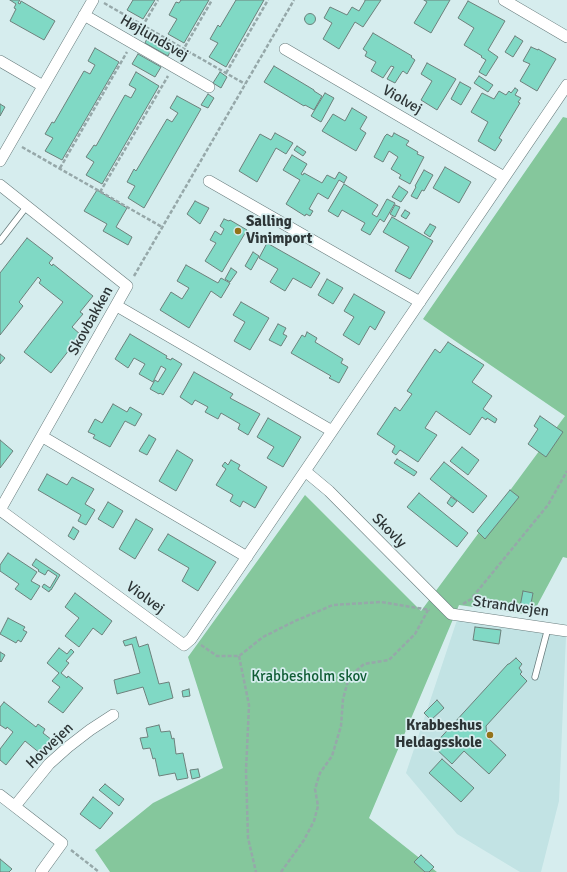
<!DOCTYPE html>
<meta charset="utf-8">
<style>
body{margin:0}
canvas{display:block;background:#d6edee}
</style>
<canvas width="567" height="872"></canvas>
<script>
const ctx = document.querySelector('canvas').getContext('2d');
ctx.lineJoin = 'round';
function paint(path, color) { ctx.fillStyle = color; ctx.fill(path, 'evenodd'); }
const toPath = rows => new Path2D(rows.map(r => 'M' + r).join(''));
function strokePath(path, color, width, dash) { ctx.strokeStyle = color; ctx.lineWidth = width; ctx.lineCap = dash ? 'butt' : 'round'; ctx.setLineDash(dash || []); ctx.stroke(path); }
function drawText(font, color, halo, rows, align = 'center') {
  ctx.font = font + ' Signika,sans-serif'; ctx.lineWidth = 3.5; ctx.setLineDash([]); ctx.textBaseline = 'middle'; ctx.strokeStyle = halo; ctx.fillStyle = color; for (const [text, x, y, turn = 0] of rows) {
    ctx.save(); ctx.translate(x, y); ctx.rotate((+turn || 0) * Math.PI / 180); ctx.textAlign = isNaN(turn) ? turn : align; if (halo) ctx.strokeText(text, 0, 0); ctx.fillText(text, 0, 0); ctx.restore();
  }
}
const built = toPath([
 [457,620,566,636,559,801,541,872,520,872,457,834,406,773]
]);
const forest = toPath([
 [563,117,567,118,567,558,563,557,532,615,459,605,369,818,437,872,110,872,95,850,153,803,223,768,188,657,305,495,421,611,565,416,423,319]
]);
const building = toPath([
 [10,0,20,0,18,3,20,4,21,1,55,21,44,40,10,21,16,9,14,8,16,4,10,0],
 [133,0,155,0,143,19,127,10,133,0],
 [181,0,209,0,184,43,168,34,177,19,169,15,176,2,179,3,181,0],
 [236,0,264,0,226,67,209,57,218,43,210,39,218,25,220,27,236,0],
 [365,0,381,0,363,27,355,22,339,49,323,39,332,23,324,18,330,7,347,15,352,7,359,11,365,1,365,0],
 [424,0,450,0,431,33,414,23,427,2,424,0],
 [468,1,505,21,488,50,498,57,486,76,479,72,486,60,481,57,482,56,464,45,474,28,458,18,468,1],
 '304.5 19a5.5 5.5 0 1 1 11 0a5.5 5.5 0 1 1-11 0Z',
 [150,32,173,46,168,56,145,43,150,32],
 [373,33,412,56,411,57,415,60,407,74,403,71,402,72,395,83,387,79,394,67,391,66,383,78,371,71,376,62,365,56,367,52,363,49,373,33],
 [515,36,523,41,513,57,505,52,515,36],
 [531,47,538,50,538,49,556,59,537,91,520,81,530,64,523,61,531,47],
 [95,48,119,62,62,160,45,151,53,138,45,134,52,122,54,123,84,71,90,74,95,65,88,61,95,48],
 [138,54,161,67,155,77,132,64,138,54],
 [427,63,456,79,437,110,421,100,432,81,421,74,427,63],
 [274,66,314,90,314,91,322,96,314,110,305,105,304,106,264,82,274,66],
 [136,72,159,86,102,184,86,175,94,162,86,157,94,145,96,146,125,95,131,98,136,89,129,85,136,72],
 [220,72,227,77,221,88,213,83,220,72],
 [479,76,493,85,488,92,474,83,479,76],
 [460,82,471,88,461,105,451,99,460,82],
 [515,88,518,90,515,95,521,98,518,102,520,103,499,138,502,140,495,151,478,141,488,122,471,112,482,93,494,99,499,91,506,95,509,91,511,93,515,88],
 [325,93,334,98,321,122,311,116,325,93],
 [208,94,214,98,208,108,201,105,208,94],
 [177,96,201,109,144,208,128,198,135,186,127,182,134,169,136,171,167,119,172,122,178,113,170,108,177,96],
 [0,104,5,107,0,116,0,104],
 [352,108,367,117,360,129,366,133,356,151,322,131,333,114,345,121,352,108],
 [275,133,293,143,286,154,276,148,257,182,239,171,260,134,271,140,275,133],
 [394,133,409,141,406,145,418,152,417,154,424,157,410,184,399,178,401,175,391,169,398,157,389,151,383,162,374,157,385,136,387,134,392,137,394,133],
 [297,146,306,152,303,156,294,150,297,146],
 [292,155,307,164,301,174,303,175,304,173,322,183,327,175,335,179,339,172,347,177,344,183,339,180,328,199,318,193,309,209,313,211,310,216,306,214,305,216,286,204,300,180,283,170,292,155],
 [445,167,471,182,459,203,433,188,445,167],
 [424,170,433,175,424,191,422,190,417,199,411,196,416,187,415,186,424,170],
 [344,184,378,205,372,214,377,217,387,199,395,203,384,222,380,219,370,235,361,230,365,223,342,210,338,217,328,211,344,184],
 [399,186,408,192,401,202,392,197,399,186],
 [97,190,127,208,116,227,132,237,128,245,103,231,107,224,84,211,97,190],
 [195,201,209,208,200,224,187,214,195,201],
 [395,205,400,207,395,217,390,214,395,205],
 [405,210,410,213,406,219,401,216,405,210],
 [392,217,433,241,410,279,395,271,409,247,383,232,392,217],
 [224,219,229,221,230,220,247,230,222,272,205,261,216,243,210,240,215,231,221,235,224,229,220,226,224,219],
 [430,224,436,227,430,237,424,233,430,224],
 [27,238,53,258,49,263,52,266,53,264,93,296,80,312,83,314,72,327,81,335,51,373,24,352,63,302,39,283,41,280,38,277,19,302,23,306,0,335,0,273,27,238],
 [267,243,320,273,311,288,293,278,285,291,270,282,278,269,259,258,267,243],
 [253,252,259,256,251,270,245,266,253,252],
 [186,265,218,283,221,278,230,283,221,298,211,291,189,328,160,310,171,292,182,299,189,288,177,281,186,265],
 [231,268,237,272,230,282,225,279,231,268],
 [327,279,343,288,333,304,318,295,327,279],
 [354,294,385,312,375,330,370,326,359,345,343,335,354,317,344,311,354,294],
 [241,302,269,318,250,350,234,341,245,322,233,315,241,302],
 [278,324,286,328,283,334,287,336,281,346,269,340,278,324],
 [307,332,317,338,315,342,343,359,341,363,348,367,339,383,329,378,331,376,291,353,302,335,305,337,307,332],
 [130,334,167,356,166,358,171,360,172,358,182,364,163,395,160,393,159,394,150,389,155,380,158,382,166,369,161,366,153,382,139,374,145,364,134,358,128,368,115,359,130,334],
 [448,342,484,365,472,382,492,396,483,409,497,419,495,423,487,418,486,420,482,417,470,435,436,411,425,428,437,435,418,462,400,450,396,455,392,452,395,446,377,434,395,407,400,411,412,394,407,391,435,349,440,353,448,342],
 [0,354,5,358,0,364,0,354],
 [194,372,233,394,230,398,260,414,248,435,238,429,240,424,221,413,218,419,205,412,208,407,195,400,192,405,180,397,194,372],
 [113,404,127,412,130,407,142,414,135,426,125,421,110,447,93,438,95,435,88,432,95,419,102,423,113,404],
 [540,416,563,432,546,457,528,444,538,429,534,426,540,416],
 [268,418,301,437,283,467,267,458,274,447,257,437,268,418],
 [149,435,156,439,147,455,139,451,149,435],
 [0,440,13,451,0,468,0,440],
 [462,447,479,460,468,475,450,461,462,447],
 [177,450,193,460,176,491,159,481,177,450],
 [397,459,417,472,414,476,394,463,397,459],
 [231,460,240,465,238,469,267,487,255,508,243,501,240,507,230,501,233,495,216,485,226,469,222,466,225,462,228,465,231,460],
 [444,462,487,496,473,513,430,479,444,462],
 [47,474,67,485,72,477,94,489,85,504,95,510,86,525,78,521,81,515,38,490,47,474],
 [510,490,519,497,485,539,477,531,510,490],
 [419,493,468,533,457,547,407,507,419,493],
 [451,497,457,501,452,507,447,503,451,497],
 [108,502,123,511,113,528,98,519,108,502],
 [136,519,153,529,135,559,119,549,136,519],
 [73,527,79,531,74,540,68,536,73,527],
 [168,534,216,562,198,591,182,581,189,568,158,550,168,534],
 [8,553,37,572,31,581,40,586,31,600,15,589,19,584,0,571,0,565,8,553],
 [36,559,60,575,51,590,50,590,49,592,42,587,44,584,50,588,57,576,48,570,45,575,38,571,39,570,32,565,36,559],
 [523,591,533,593,529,614,519,612,523,591],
 [75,593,112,621,102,635,93,628,79,647,65,636,79,618,65,607,75,593],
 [8,618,25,627,23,630,27,632,21,642,18,640,16,643,0,634,8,618],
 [475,627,501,630,499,644,473,640,475,627],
 [136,637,139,647,148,644,159,684,169,682,173,698,149,705,143,687,117,694,114,680,140,673,132,644,125,646,123,641,136,637],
 [59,648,67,654,71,649,74,652,66,661,69,663,61,673,67,678,68,676,83,688,63,713,48,702,60,687,52,681,59,673,47,663,59,648],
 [0,652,5,655,1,662,0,661,0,652],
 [516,658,522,664,519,668,522,672,520,674,527,681,486,726,487,737,506,755,489,774,464,751,452,764,433,746,508,664,509,664,516,658],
 [189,689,190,696,183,697,182,691,189,689],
 [437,700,444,708,431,720,424,713,437,700],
 [4,702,36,727,38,724,45,729,43,733,52,740,41,754,25,741,6,765,0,760,0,749,13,732,7,727,6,729,0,725,0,707,4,702],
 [159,725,161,732,170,731,172,739,174,738,176,754,183,753,188,778,177,780,175,773,159,776,155,758,153,759,150,748,143,749,140,738,148,737,146,728,159,725],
 [442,759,474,788,461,802,429,773,442,759],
 [198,769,200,777,192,779,190,770,198,769],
 [105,784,124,799,119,806,99,790,105,784],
 [93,797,113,813,100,829,80,814,93,797],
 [421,855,434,867,429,872,425,872,414,862,421,855],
 [0,859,12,869,9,872,0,872,0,859]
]);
const path = toPath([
 [104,3,245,84],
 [139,32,158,0],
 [179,57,212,0],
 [226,73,268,0],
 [22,147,162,227],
 [60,168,127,52],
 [100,192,168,76],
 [134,276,294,0],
 [463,604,471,599,548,505,567,471],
 [201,645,217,656,239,656,263,637,295,621,333,605,381,602,430,610],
 [239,656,249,705,246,771,248,838,256,872],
 [71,850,99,872],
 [281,872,304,840,314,821,318,806,315,789,320,773,332,756,341,726,343,699,349,677,364,664,389,660,415,634,428,610]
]);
const service = toPath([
 [0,241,27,206],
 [535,677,548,628]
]);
const minor = toPath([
 [504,0,567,37],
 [84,15,209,87],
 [285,49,504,177],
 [0,61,43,86],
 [0,161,93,0],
 [209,181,420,302],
 [0,185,127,286,0,510],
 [117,306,332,431],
 [43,437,247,557],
 [305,471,329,491,451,614,567,631],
 [0,510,184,645,191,639,567,85],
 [0,795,62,843,41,872],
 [15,806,49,764,68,747,90,730,113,715]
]);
const markers = [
 [238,231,4,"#94731a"],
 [490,735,4,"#94731a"]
];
const streetNames = [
 ["Højlundsvej",154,38,30],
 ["Violvej",402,100,30],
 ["Skovbakken",91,321,-61],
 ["Skovly",389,531,45],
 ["Violvej",145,598,36],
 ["Strandvejen",511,607,8],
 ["Hovvejen",50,746,-44]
];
const poiNames = [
 ["Salling",246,222],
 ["Vinimport",246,239],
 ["Krabbeshus",482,726,"right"],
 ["Heldagsskole",482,743,"right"]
];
const parkNames = [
 ["Krabbesholm skov",309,677]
];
paint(built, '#c2e3e4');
paint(forest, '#85c79c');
paint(building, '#80d9c5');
strokePath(building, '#6d817c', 1);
strokePath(service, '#687c7d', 7);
strokePath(minor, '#687c7d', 12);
strokePath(path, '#96a8a9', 2.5, [4, 2]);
strokePath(service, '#fff', 5.5);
strokePath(minor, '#fff', 11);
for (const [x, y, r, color] of markers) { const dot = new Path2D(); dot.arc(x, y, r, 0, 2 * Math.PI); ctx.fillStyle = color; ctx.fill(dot); strokePath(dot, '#d6edee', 1.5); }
drawText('15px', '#2d3536', '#d6edee', streetNames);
drawText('bold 15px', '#2d3536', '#d6edee', poiNames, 'left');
drawText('15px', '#0f5c34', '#d6edee', parkNames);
</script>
